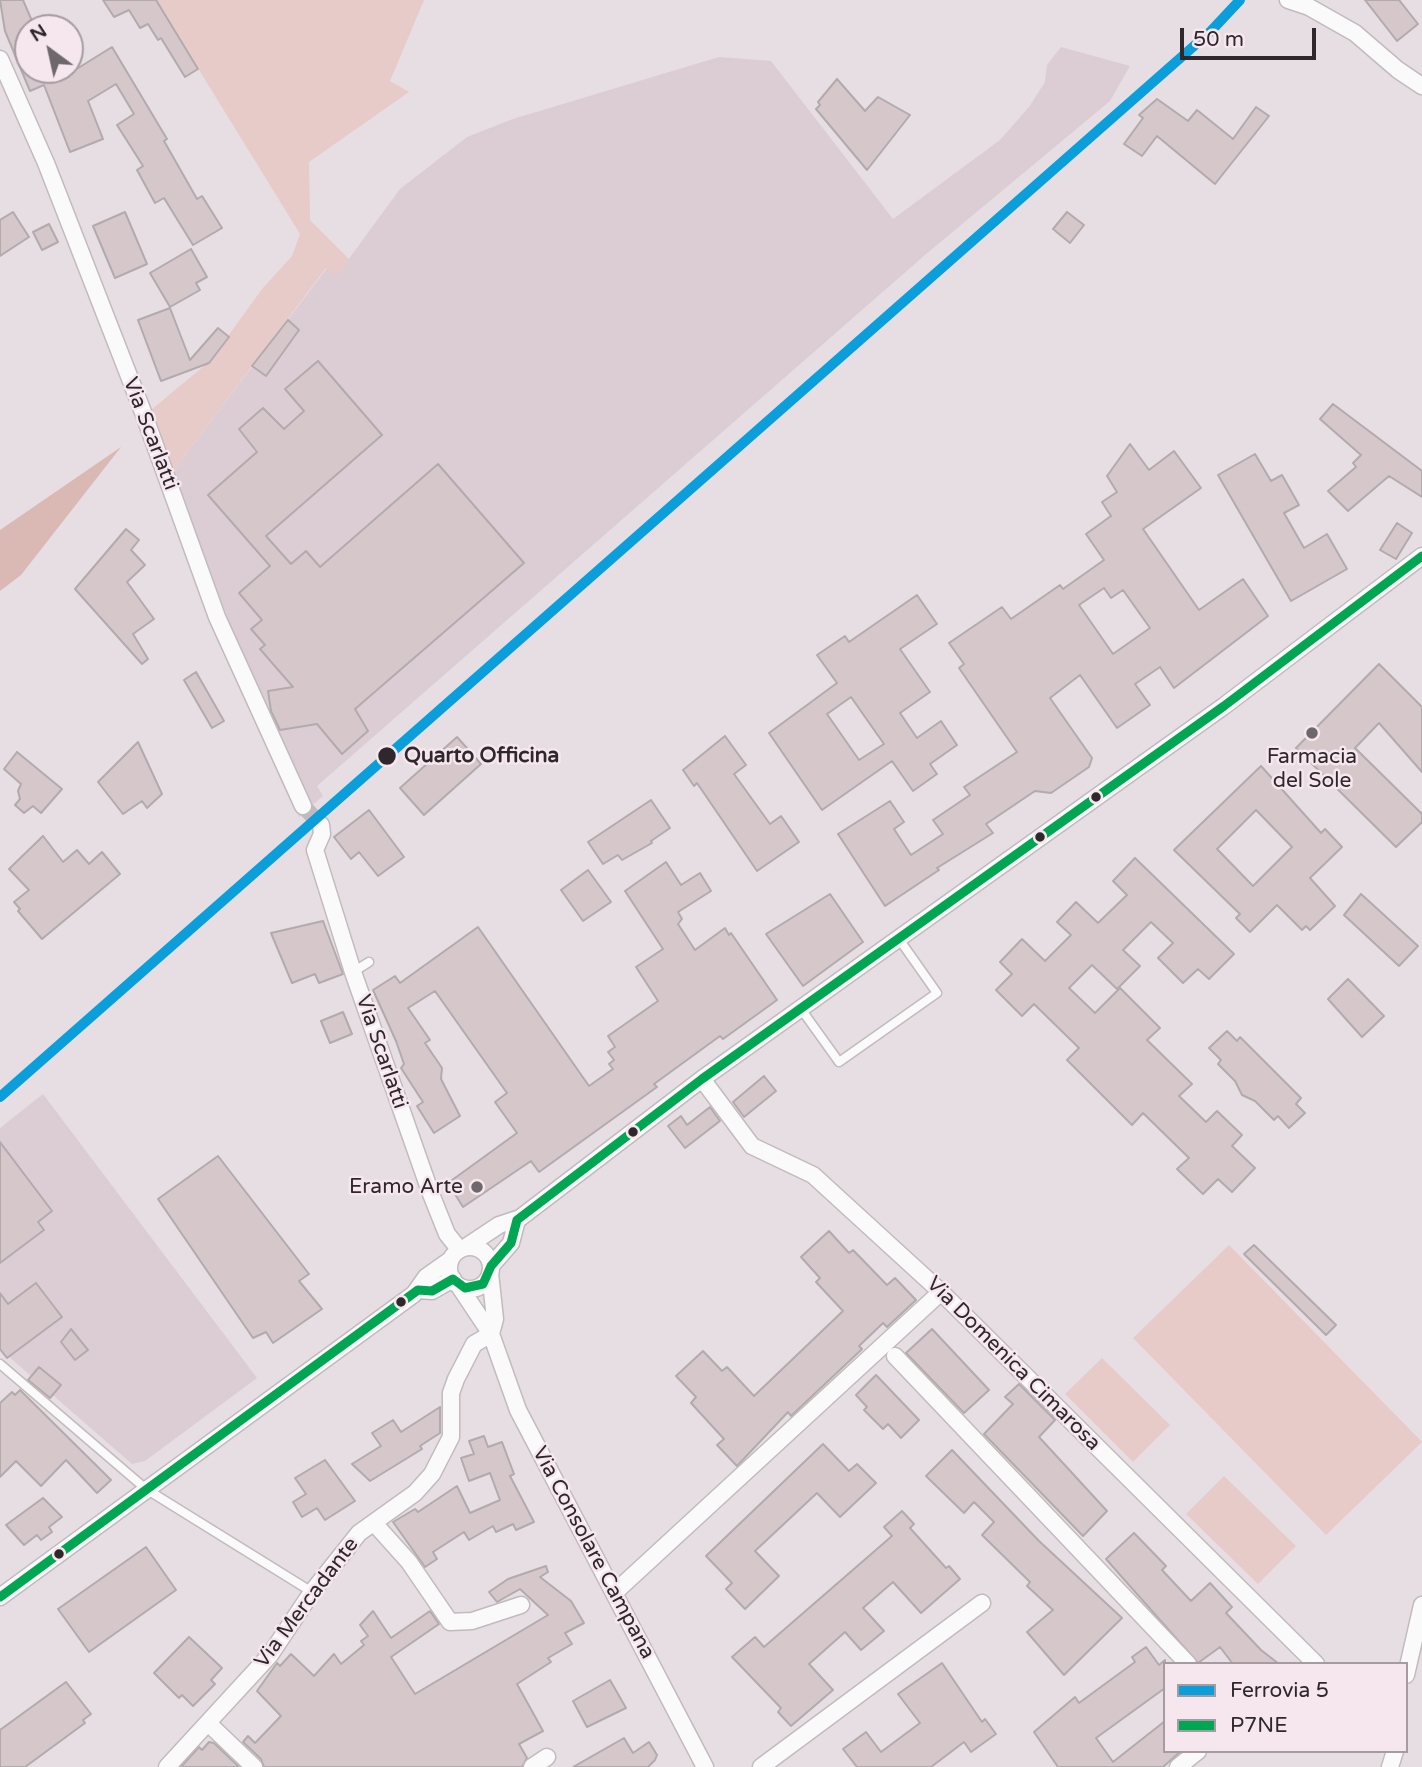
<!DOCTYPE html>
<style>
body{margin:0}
#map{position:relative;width:1422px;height:1767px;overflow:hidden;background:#e6dee2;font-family:"Varela Round",sans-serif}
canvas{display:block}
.legend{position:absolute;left:1163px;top:1662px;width:245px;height:91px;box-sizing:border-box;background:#f6e7ef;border:2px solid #a69ba1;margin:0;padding:9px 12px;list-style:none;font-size:21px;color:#2e282c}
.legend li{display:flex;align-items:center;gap:14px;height:35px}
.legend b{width:35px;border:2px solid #a69ba1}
.north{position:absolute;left:14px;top:14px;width:70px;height:70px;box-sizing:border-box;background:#f6e7ef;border:2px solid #a69ba1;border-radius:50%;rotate:327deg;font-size:19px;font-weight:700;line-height:28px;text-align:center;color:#2e282c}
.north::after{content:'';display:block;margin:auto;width:24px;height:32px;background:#6e686c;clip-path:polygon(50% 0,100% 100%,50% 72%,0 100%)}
.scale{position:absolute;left:1180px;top:28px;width:136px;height:32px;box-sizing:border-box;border:4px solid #2e282c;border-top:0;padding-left:9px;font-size:21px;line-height:24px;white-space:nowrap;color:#2e282c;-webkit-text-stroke:5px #f6e7ef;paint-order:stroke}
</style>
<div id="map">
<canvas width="1422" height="1767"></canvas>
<ul class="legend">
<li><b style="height:9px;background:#0a9eda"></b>Ferrovia 5</li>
<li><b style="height:9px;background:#00a651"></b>P7NE</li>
</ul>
<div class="north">N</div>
<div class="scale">50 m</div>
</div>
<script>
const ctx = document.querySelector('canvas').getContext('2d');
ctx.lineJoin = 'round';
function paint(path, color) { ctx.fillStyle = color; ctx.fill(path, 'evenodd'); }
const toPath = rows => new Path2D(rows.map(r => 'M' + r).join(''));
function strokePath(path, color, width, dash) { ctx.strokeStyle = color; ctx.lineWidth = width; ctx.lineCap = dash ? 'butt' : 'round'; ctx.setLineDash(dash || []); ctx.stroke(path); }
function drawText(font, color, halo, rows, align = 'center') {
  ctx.font = font + ' "Varela Round",sans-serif'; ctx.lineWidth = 5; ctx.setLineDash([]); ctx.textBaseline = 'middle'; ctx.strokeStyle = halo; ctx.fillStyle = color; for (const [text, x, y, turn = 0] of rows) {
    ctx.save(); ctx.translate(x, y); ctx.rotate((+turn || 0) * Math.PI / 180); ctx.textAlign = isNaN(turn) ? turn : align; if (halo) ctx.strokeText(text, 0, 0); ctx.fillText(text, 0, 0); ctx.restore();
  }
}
const built = toPath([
 [1061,47,1130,66,1110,101,925,255,317,786,323,796,299,817,225,654,240,649,173,479,177,466,327,268,337,275,400,189,467,137,513,119,719,57,771,61,893,219,1000,140,1029,107,1045,82,1047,65],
 [43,1094,257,1378,145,1461,132,1464,0,1349,0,1128]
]);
const green = toPath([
 [156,0,424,0,390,81,409,92,309,162,310,220,349,259,337,276,326,268,177,466,173,479,151,410,210,361,262,289,292,256,300,234],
 [1229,1245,1422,1442,1326,1535,1133,1338],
 [1102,1358,1170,1425,1133,1462,1065,1394],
 [1224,1476,1296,1546,1258,1584,1186,1514]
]);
const forest = toPath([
 [121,447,21,575,0,591,0,530]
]);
const building = toPath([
 [0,0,23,0,35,28,28,28,28,70,75,70,112,47,167,139,164,141,197,199,202,196,222,228,193,245,164,198,155,203,137,170,143,166,117,125,134,114,116,84,88,101,103,139,70,152,44,85,30,91,5,31,0,0],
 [103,0,156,0,198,69,185,77,161,38,158,40,148,24,140,28,129,10,114,17,103,0],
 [1365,0,1399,0,1418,24,1397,41,1365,0],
 [837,79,865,111,878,97,910,115,867,170,816,109,820,105,818,102,837,79],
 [1157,99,1188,121,1197,110,1233,139,1256,107,1269,116,1215,184,1157,136,1142,156,1124,144,1143,118,1139,115,1157,99],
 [13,212,29,237,0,256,0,220,13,212],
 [125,212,147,264,115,278,93,226,125,212],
 [1067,212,1084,225,1070,243,1053,229,1067,212],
 [49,224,58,242,42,250,33,232,49,224],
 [191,249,207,277,196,283,200,290,170,307,150,273,191,249],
 [170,308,190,360,218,328,229,337,209,363,161,381,138,320,170,308],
 [288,320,299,330,266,376,252,366,288,320],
 [318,361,382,435,266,536,291,564,306,551,320,567,438,464,524,563,355,709,368,731,342,754,317,724,280,730,271,711,268,691,293,687,260,649,265,645,251,629,262,620,239,593,270,566,208,495,257,452,239,429,263,408,284,429,304,411,285,389,318,361],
 [1333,404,1422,471,1422,497,1389,476,1348,511,1328,491,1356,467,1353,463,1361,455,1320,419,1333,404],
 [1130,444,1149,470,1174,451,1201,488,1143,529,1199,610,1243,579,1268,616,1174,688,1160,667,1135,684,1150,705,1117,728,1080,675,1050,698,1092,758,1089,767,1051,793,1035,791,986,824,993,833,937,868,939,870,885,906,838,834,890,801,904,822,894,829,911,855,943,834,933,820,970,795,964,787,1017,752,959,668,964,664,949,643,1002,607,1011,619,1060,585,1063,589,1104,560,1086,534,1111,516,1102,502,1117,492,1107,476,1130,444],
 [1104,588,1111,598,1123,590,1150,628,1113,654,1079,605,1104,588],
 [1255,454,1271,481,1282,475,1299,505,1284,513,1304,548,1327,534,1347,569,1291,601,1218,475,1255,454],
 [1397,523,1412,533,1396,559,1380,550,1397,523],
 [126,529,139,540,131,550,145,565,127,582,154,619,133,634,148,659,142,664,75,589,126,529],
 [917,595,937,624,900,649,930,692,900,713,917,738,941,721,957,745,930,764,937,774,913,791,892,761,822,810,769,733,837,683,817,655,845,636,849,642,917,595],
 [851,697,884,744,859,760,827,714,851,697],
 [1379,664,1422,707,1422,772,1379,723,1355,748,1422,814,1422,822,1396,847,1296,748,1379,664],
 [196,672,224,721,212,728,184,680,196,672],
 [725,736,746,765,734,774,770,824,781,816,799,842,757,871,697,783,694,786,683,770,725,736],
 [457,737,481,764,424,815,400,788,457,737],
 [138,742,162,794,147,808,142,801,123,814,98,782,138,742],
 [17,752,62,789,41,813,33,806,24,813,15,805,20,799,18,791,21,784,4,769,17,752],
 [1261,766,1321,833,1325,829,1342,847,1310,878,1335,906,1310,930,1306,926,1302,930,1277,905,1250,932,1236,918,1240,914,1174,850,1261,766],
 [1256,810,1292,847,1253,886,1217,849,1256,810],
 [651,800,670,828,651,841,652,843,622,860,618,855,603,864,588,842,651,800],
 [369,810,404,857,378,876,359,852,351,859,334,837,369,810],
 [43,836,63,862,77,850,89,864,102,852,120,874,42,939,18,911,20,909,14,902,29,890,9,869,43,836],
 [1135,858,1234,954,1209,979,1198,969,1183,983,1158,958,1173,943,1151,922,1123,950,1140,966,1117,989,1092,965,1069,988,1095,1013,1120,988,1160,1028,1147,1040,1192,1084,1179,1096,1206,1122,1217,1111,1242,1135,1232,1146,1255,1168,1232,1192,1218,1179,1203,1194,1177,1169,1189,1158,1143,1113,1132,1125,1067,1060,1079,1048,1034,1004,1022,1016,996,990,1012,974,1000,962,1022,939,1045,961,1071,935,1057,922,1076,902,1098,923,1127,895,1113,881,1135,858],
 [666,862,681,885,700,873,711,891,678,912,682,919,678,924,695,950,725,928,729,935,731,933,777,1000,723,1039,720,1036,654,1084,657,1087,539,1172,531,1161,463,1207,448,1183,517,1133,495,1102,507,1093,435,991,408,1008,430,1040,425,1043,442,1068,441,1079,460,1116,434,1133,417,1106,423,1102,401,1068,404,1064,396,1041,373,990,395,976,400,983,478,927,589,1086,613,1069,609,1064,614,1060,608,1052,615,1047,608,1036,658,1001,636,967,663,949,625,891,666,862],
 [588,870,611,902,583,921,561,890,588,870],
 [830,894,863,942,803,986,766,934,830,894],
 [1361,894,1418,946,1399,966,1344,915,1361,894],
 [323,921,343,974,319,983,315,974,292,983,271,933,323,921],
 [1348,979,1384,1016,1362,1037,1328,999,1348,979],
 [343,1012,352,1034,330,1043,321,1021,343,1012],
 [1227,1031,1237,1041,1240,1037,1301,1098,1296,1104,1305,1113,1289,1128,1278,1116,1274,1120,1255,1101,1242,1095,1235,1081,1218,1064,1221,1060,1209,1048,1227,1031],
 [764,1076,776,1091,744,1117,733,1102,764,1076],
 [710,1107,720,1121,685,1148,668,1126,681,1116,687,1125,710,1107],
 [0,1142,52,1211,38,1222,44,1230,0,1263,0,1142],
 [218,1156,309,1274,299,1281,322,1309,273,1343,266,1332,253,1338,158,1199,218,1156],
 [829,1231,849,1253,853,1250,887,1285,895,1278,916,1300,887,1327,883,1323,859,1346,862,1349,791,1416,788,1412,737,1466,717,1445,724,1439,691,1403,696,1397,676,1376,703,1351,722,1371,727,1367,754,1396,843,1311,816,1282,820,1278,801,1257,829,1231],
 [1254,1245,1336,1325,1326,1335,1244,1254,1254,1245],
 [36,1283,62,1317,7,1358,0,1349,0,1293,8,1304,36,1283],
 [71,1329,88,1350,75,1360,61,1342,71,1329],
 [932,1329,989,1390,964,1413,906,1353,932,1329],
 [39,1367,61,1385,50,1398,28,1380,39,1367],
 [876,1375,919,1420,901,1438,888,1424,883,1429,864,1410,867,1407,856,1395,876,1375],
 [1019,1384,1055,1420,1039,1437,1107,1511,1083,1536,984,1434,1013,1404,1005,1397,1019,1384],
 [20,1390,111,1480,97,1493,66,1460,41,1486,16,1461,0,1477,0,1403,12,1392,15,1395,20,1390],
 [440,1407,440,1433,420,1446,422,1449,370,1481,352,1464,381,1446,372,1433,393,1420,401,1432,440,1407],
 [484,1436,488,1447,502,1442,514,1474,510,1476,534,1522,516,1530,513,1524,496,1532,493,1526,469,1540,464,1532,433,1552,437,1559,425,1567,393,1522,415,1509,418,1512,457,1486,470,1513,500,1500,490,1473,469,1481,461,1458,474,1454,469,1441,484,1436],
 [823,1444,849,1471,857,1464,876,1483,840,1517,817,1493,755,1551,779,1576,745,1609,726,1589,732,1583,706,1556,823,1444],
 [952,1450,1039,1541,1122,1618,1064,1675,1027,1632,1053,1610,1027,1586,1030,1582,982,1535,994,1522,974,1502,964,1513,926,1476,952,1450],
 [325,1460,355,1501,325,1520,317,1508,302,1517,293,1502,306,1494,295,1478,325,1460],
 [43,1498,62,1517,49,1527,52,1532,41,1540,37,1535,24,1545,6,1525,43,1498],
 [902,1511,914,1524,910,1528,946,1568,949,1566,960,1579,921,1613,893,1582,863,1608,884,1631,861,1650,845,1632,809,1664,833,1690,791,1726,778,1712,781,1708,732,1657,755,1637,764,1647,892,1536,884,1527,902,1511],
 [1134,1533,1166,1566,1162,1570,1191,1601,1210,1583,1232,1607,1226,1613,1261,1650,1279,1664,1233,1664,1220,1647,1198,1663,1106,1559,1134,1533],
 [146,1547,176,1590,89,1652,58,1609,146,1547],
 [546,1566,548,1572,540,1577,571,1601,584,1623,565,1633,572,1644,548,1658,551,1662,517,1684,543,1731,519,1744,527,1758,522,1767,264,1767,261,1759,243,1742,248,1736,255,1743,281,1716,257,1691,277,1663,280,1666,291,1654,314,1676,334,1654,341,1664,364,1645,361,1641,368,1636,360,1625,373,1611,391,1638,430,1611,439,1624,391,1657,415,1694,548,1615,520,1589,497,1602,489,1592,508,1579,546,1566],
 [189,1637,222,1668,211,1680,215,1684,193,1706,182,1695,179,1698,154,1673,189,1637],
 [1146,1647,1159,1665,1165,1660,1165,1688,1096,1738,1113,1762,1165,1721,1165,1751,1181,1751,1163,1767,1058,1767,1034,1732,1075,1697,1079,1703,1135,1662,1132,1657,1146,1647],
 [942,1663,982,1722,985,1719,996,1734,971,1752,964,1742,931,1767,857,1767,843,1749,866,1732,881,1752,920,1723,898,1694,942,1663],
 [610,1680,626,1708,587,1727,573,1701,610,1680],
 [66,1682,91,1714,83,1720,85,1723,25,1767,0,1767,0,1730,66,1682],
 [624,1738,633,1753,649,1742,657,1755,655,1760,648,1767,573,1767,624,1738],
 [209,1742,214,1743,239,1767,181,1767,199,1747,202,1750,209,1742]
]);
const minorTunnel = toPath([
 [303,806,321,825]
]);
const service = toPath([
 [353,972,369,962],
 [801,1009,839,1062,937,993,899,939],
 [0,1364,146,1489,312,1592]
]);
const minor = toPath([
 [1288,0,1309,7,1355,33,1398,70,1422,86],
 [0,59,46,163,143,412,217,617,303,806],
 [321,825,322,834,315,850,353,972,431,1194,447,1234,459,1249],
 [702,1079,752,1146,813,1175,941,1292,1316,1664],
 [466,1247,499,1225,520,1218,702,1079,1224,706,1422,556],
 '449 1268a21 21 0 1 1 42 0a21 21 0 1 1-42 0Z',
 [491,1266,511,1243,517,1220],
 [490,1273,495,1319,491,1334],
 [459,1286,491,1334,518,1410,705,1767],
 [418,1290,432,1291,453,1279],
 [895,1356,1188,1664],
 [374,1523,409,1562,450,1622,472,1621,521,1605],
 [614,1593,941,1292],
 [0,1597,414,1294,426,1277,450,1260],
 [1406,1675,1422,1605],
 [208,1723,254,1767],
 [167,1767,270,1655,312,1592,359,1533,415,1493,432,1474,451,1437,451,1393,456,1379,474,1344,491,1334],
 [532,1767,547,1757],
 [761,1767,982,1603],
 [1178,1767,1198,1751],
 [1390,1767,1395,1751]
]);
const bus1 = toPath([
 [0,1597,418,1290,432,1291,453,1279,465,1288,483,1284,491,1266,511,1243,517,1220,702,1079,1224,706,1422,556]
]);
const rail1 = toPath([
 [0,1097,1211,31,1240,0]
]);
const markers = [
 [1312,733,7,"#6e686c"],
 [387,756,10,"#2e282c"],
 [1096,797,6,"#2e282c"],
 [1040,837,6,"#2e282c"],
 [633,1132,6,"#2e282c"],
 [477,1187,7,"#6e686c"],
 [401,1302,6,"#2e282c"],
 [59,1554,6,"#2e282c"]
];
const streetNames = [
 ["Via Scarlatti",150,434,69],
 ["Via Scarlatti",381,1052,71],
 ["Via Domenica Cimarosa",1013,1364,45],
 ["Via Consolare Campana",593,1553,62],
 ["Via Mercadante",307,1603,-53]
];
const stopNames = [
 ["Quarto Officina",404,756]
];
const poiNames = [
 ["Farmacia",1312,757],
 ["del Sole",1312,781],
 ["Eramo Arte",463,1187,"right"]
];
paint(built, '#dccdd5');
paint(green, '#e6cbc9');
paint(forest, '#dab8b4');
paint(building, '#d6c7cb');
strokePath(building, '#b2abae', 2);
strokePath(minorTunnel, '#c1babe', 16, [16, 8]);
strokePath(service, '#c1bbbe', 11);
strokePath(minor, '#c1bbbe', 19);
strokePath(service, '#fbfafb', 8);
strokePath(minor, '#fbfafb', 16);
strokePath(bus1, '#00a651', 9);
strokePath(rail1, '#0a9eda', 10);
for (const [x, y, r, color] of markers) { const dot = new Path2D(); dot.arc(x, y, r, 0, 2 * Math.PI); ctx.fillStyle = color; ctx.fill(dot); strokePath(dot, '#f6e7ef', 2.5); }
drawText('21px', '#2e282c', '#f6e7ef', streetNames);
drawText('bold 21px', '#2e282c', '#f6e7ef', stopNames, 'left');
drawText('21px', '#2e282c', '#f6e7ef', poiNames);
</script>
